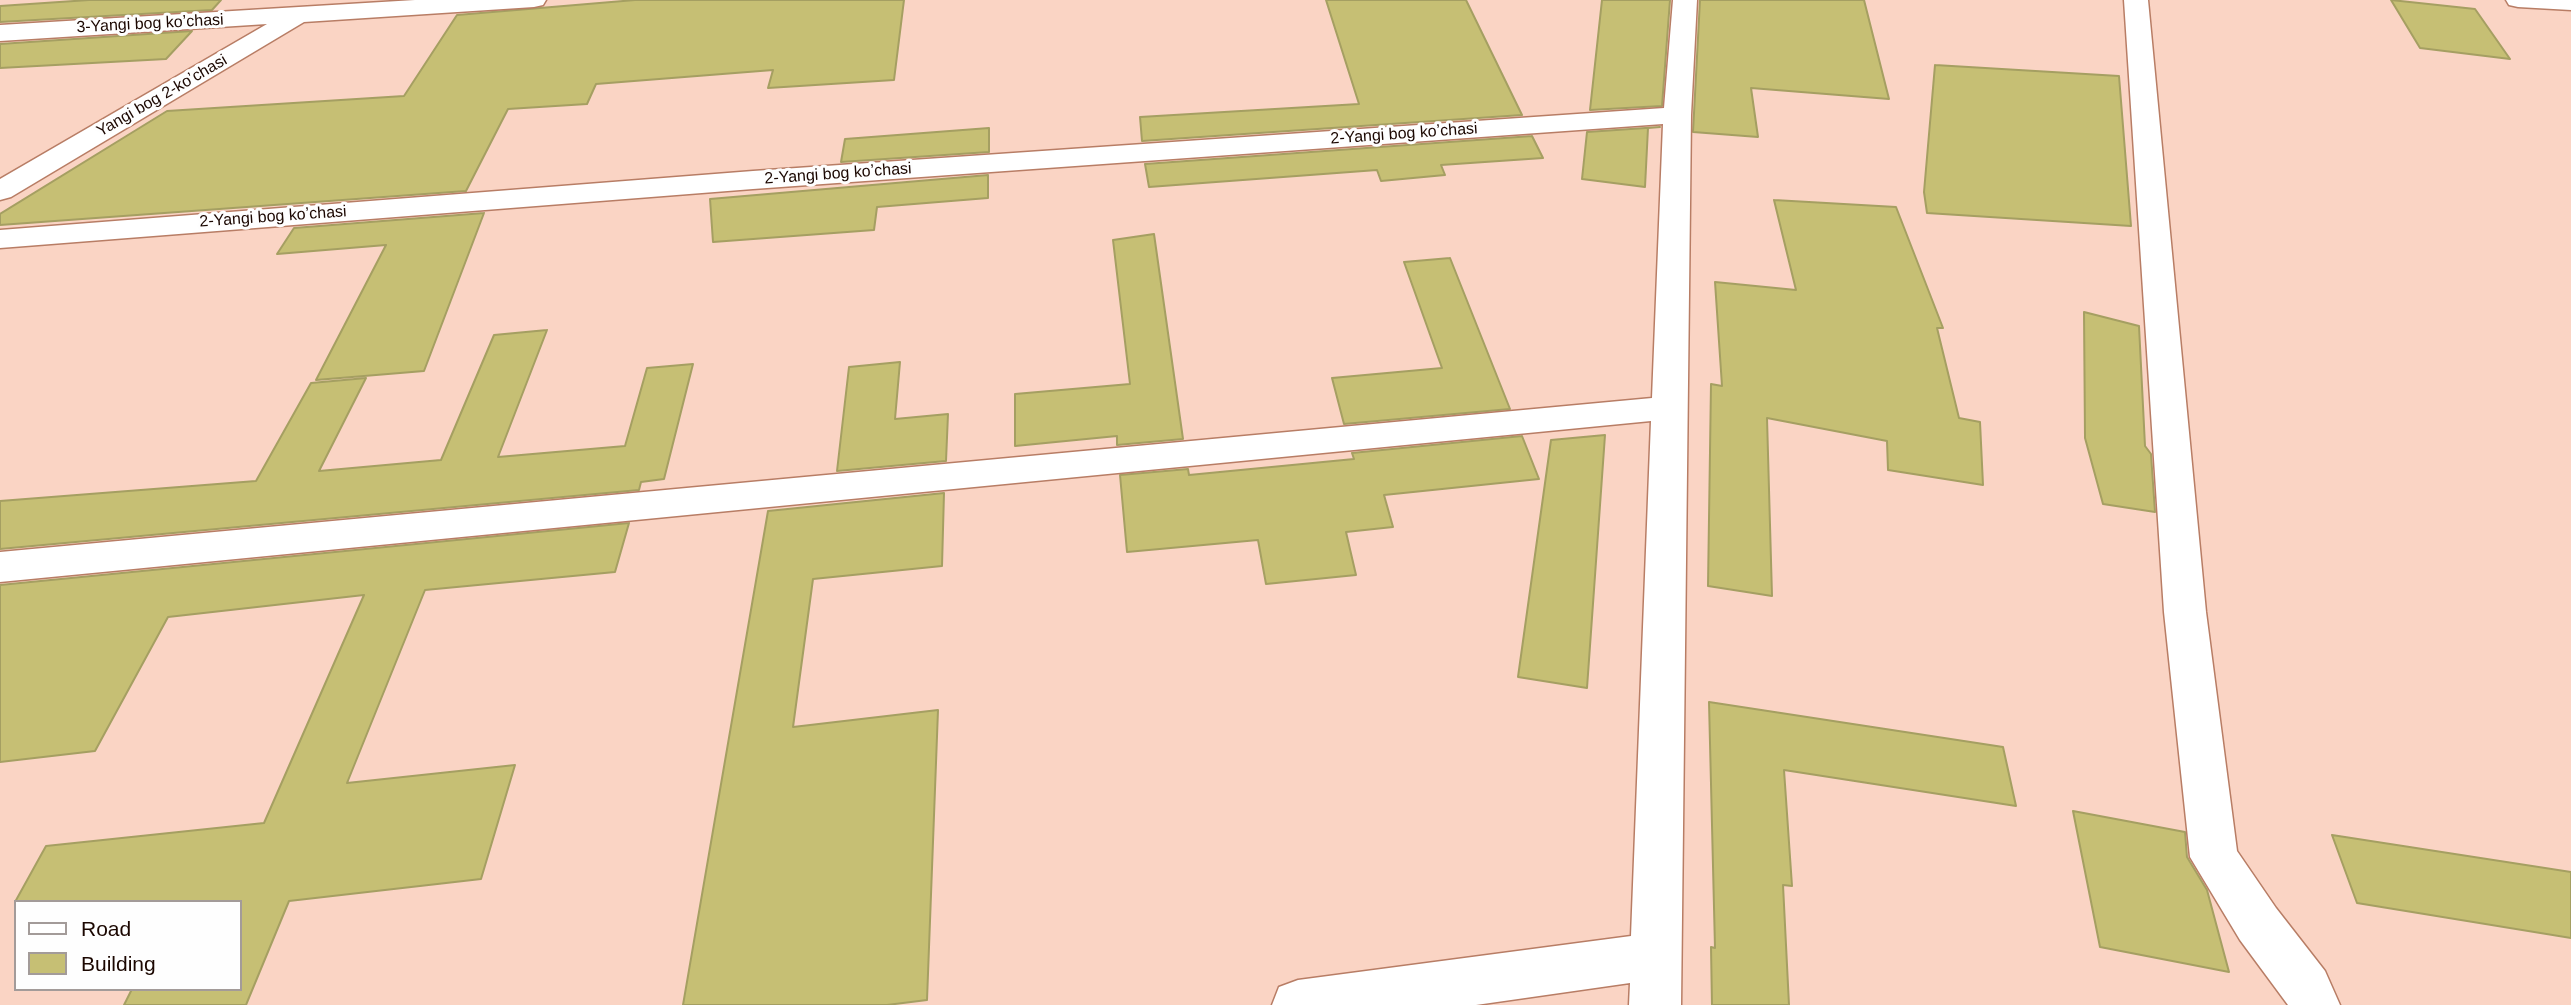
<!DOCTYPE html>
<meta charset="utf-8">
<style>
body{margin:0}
#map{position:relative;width:2571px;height:1005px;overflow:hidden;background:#fad4c4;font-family:Helvetica,sans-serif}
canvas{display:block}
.legend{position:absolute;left:14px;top:900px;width:228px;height:91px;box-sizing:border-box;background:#fefefe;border:2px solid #a39b99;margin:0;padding:9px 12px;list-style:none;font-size:21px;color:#1b0701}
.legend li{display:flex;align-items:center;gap:14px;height:35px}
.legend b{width:35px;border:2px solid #a39b99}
</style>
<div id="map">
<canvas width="2571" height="1005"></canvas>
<ul class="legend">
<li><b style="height:9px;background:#fff"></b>Road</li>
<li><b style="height:19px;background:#c6bf74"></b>Building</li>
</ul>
</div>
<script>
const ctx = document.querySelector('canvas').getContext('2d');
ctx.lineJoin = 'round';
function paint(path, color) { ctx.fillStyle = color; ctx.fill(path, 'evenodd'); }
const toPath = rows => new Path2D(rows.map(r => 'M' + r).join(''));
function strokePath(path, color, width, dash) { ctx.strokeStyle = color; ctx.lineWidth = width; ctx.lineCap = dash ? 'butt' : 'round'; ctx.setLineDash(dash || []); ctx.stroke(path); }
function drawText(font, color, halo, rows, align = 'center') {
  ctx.font = font + ' Helvetica,sans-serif'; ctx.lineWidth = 6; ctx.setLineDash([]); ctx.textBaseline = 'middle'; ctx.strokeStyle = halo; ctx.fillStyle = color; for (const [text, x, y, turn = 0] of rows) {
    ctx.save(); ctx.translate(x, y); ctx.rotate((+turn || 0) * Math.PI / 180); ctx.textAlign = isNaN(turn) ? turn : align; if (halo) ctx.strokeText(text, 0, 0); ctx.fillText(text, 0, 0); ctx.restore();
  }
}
const building = toPath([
 [89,0,221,0,212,10,0,22,0,6,89,0],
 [635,0,904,0,894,80,768,88,773,70,596,84,587,104,508,109,466,191,0,225,0,214,167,111,404,96,457,15,635,0],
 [1326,0,1466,0,1522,115,1142,141,1140,117,1359,104,1326,0],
 [1602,0,1670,0,1662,106,1590,110,1602,0],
 [1700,0,1864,0,1889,99,1751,88,1758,137,1693,132,1700,0],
 [2391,0,2475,9,2510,59,2420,48,2391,0],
 [192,31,166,59,0,68,0,44,192,31],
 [1935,65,2119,76,2131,226,1927,213,1924,192,1935,65],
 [1660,127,1648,128,1645,187,1582,179,1587,132,1660,127],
 [989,128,989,152,841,162,845,139,989,128],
 [1532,136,1543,158,1441,165,1445,175,1381,181,1377,170,1149,187,1145,164,1532,136],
 [988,175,988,198,877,207,874,230,713,242,710,199,988,175],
 [1774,200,1896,207,1943,328,1937,328,1959,418,1980,422,1983,485,1888,470,1887,441,1767,418,1772,596,1708,586,1711,384,1722,386,1715,282,1796,290,1774,200],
 [484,213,424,371,316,380,386,245,277,254,294,228,484,213],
 [1154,234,1183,439,1117,445,1117,436,1015,446,1015,394,1130,384,1113,240,1154,234],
 [1450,258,1510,409,1344,424,1332,378,1442,368,1404,262,1450,258],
 [2084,312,2139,326,2145,446,2151,454,2155,512,2103,504,2085,438,2084,312],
 [547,330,498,457,625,446,647,368,693,364,664,479,641,482,639,490,0,549,0,501,256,481,311,383,366,378,319,471,441,460,494,335,547,330],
 [900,362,895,419,948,414,946,461,837,471,849,367,900,362],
 [1605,435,1587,688,1518,677,1551,440,1605,435],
 [1522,436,1539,479,1384,495,1393,527,1346,532,1356,575,1266,584,1258,540,1127,552,1120,475,1188,469,1189,475,1354,459,1352,453,1522,436],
 [944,493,942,566,813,579,793,727,938,710,927,1000,887,1005,683,1005,768,511,944,493],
 [629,523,615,572,425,590,347,783,515,765,481,879,289,901,246,1005,124,1005,132,989,240,989,240,902,15,902,46,846,264,823,364,595,168,617,95,751,0,762,0,585,629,523],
 [1709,702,2003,747,2016,806,1784,770,1792,886,1783,885,1789,1005,1712,1005,1711,947,1715,948,1709,702],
 [2073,811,2185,832,2187,857,2207,890,2229,972,2100,947,2073,811],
 [2332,835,2571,872,2571,938,2357,903,2332,835]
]);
const minor = toPath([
 [415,0,546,0,543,5,534,7,304,22,11,197,0,200,0,179,267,24,0,41,0,25,415,0],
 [1673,0,1697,0,1691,115,1681,1005,1629,1005,1630,983,1476,1005,1272,1005,1279,987,1298,980,1631,936,1651,421,0,582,0,552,1652,398,1663,124,753,189,0,248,0,230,753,171,1664,108,1673,0],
 [2124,0,2148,0,2206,612,2237,851,2276,908,2325,971,2340,1005,2288,1005,2240,940,2190,857,2164,612,2124,0],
 [2506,0,2571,0,2571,10,2518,7,2509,5,2506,0]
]);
const farStreetnames = [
 ["3-Yangi bog koʼchasi",150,24,-3],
 ["Yangi bog 2-koʼchasi",162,96,-30],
 ["2-Yangi bog koʼchasi",1404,134,-4],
 ["2-Yangi bog koʼchasi",838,174,-4],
 ["2-Yangi bog koʼchasi",273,217,-4]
];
paint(building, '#c6bf74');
strokePath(building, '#a59f62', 2);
strokePath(minor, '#b87d65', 3);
paint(minor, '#fff');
drawText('16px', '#1b0701', '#fefefe', farStreetnames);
</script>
